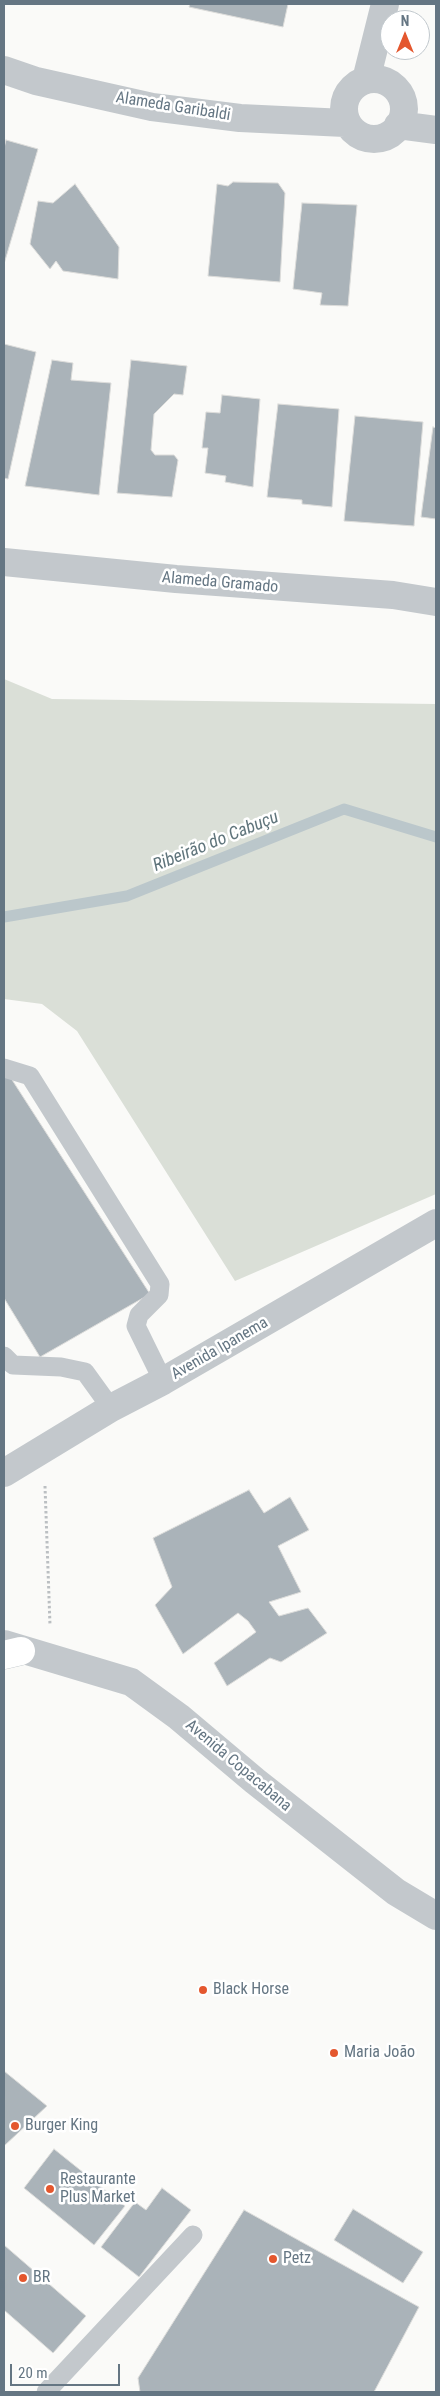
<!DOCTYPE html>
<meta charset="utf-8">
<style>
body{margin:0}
#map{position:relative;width:440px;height:2396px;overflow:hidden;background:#fafaf8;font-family:"Roboto Condensed",sans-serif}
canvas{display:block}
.frame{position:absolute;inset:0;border:5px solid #657683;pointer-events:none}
.north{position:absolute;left:380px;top:10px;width:50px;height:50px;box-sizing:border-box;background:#fff;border:1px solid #c1c8cd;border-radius:50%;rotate:0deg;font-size:14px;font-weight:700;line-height:20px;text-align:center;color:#657683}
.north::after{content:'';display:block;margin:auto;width:18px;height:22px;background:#e4572e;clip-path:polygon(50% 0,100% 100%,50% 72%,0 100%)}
.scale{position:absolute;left:10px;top:2364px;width:110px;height:22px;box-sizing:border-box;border:2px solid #657683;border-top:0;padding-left:6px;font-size:15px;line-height:18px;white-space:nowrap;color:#657683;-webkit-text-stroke:4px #fff;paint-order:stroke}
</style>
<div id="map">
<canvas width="440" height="2396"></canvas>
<div class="frame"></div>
<div class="north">N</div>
<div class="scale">20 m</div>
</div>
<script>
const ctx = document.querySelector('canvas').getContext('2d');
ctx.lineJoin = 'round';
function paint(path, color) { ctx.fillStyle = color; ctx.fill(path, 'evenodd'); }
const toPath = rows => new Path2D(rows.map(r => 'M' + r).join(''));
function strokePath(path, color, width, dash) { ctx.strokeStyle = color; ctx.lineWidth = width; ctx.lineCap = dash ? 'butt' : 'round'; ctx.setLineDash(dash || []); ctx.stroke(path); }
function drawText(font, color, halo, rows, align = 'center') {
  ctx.font = font + ' "Roboto Condensed",sans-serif'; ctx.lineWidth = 5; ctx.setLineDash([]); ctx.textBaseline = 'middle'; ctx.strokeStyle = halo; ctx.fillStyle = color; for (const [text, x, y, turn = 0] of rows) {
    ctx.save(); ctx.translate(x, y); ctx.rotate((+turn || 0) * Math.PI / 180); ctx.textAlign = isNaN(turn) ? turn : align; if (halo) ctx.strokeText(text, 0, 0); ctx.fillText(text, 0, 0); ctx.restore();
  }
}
const green = toPath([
 [4,679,52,699,436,704,436,1194,235,1281,77,1031,42,1004,4,999]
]);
const stream = toPath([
 [4,917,127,896,344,809,436,837]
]);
const building = toPath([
 [190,4,288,4,283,27,189,7,190,4],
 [6,140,38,149,4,264,4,148,6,140],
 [233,182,278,183,285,193,280,282,208,276,217,184,228,186,233,182],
 [75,184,119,247,118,279,63,271,56,261,50,269,30,244,38,201,53,203,75,184],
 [302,203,357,205,348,306,320,305,322,293,293,289,302,203],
 [4,344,36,352,8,479,4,478,4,344],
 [52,360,73,363,71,380,111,383,99,495,25,486,52,360],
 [131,360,187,366,183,395,174,394,154,414,151,450,155,455,174,455,178,460,172,497,117,493,131,360],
 [222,395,260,399,253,487,225,482,226,476,205,473,208,448,202,448,206,412,220,413,222,395],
 [278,404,339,409,332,507,302,504,302,500,267,497,278,404],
 [355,416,423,422,414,526,344,521,355,416],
 [433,427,436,428,436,519,421,517,433,427],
 [7,1072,150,1294,40,1357,4,1298,4,1074,7,1072],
 [249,1490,264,1513,290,1497,309,1530,278,1546,301,1592,269,1602,279,1616,308,1608,327,1633,281,1662,270,1658,227,1686,214,1663,256,1632,248,1621,238,1613,183,1654,155,1605,172,1587,153,1538,249,1490],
 [4,2071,47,2106,4,2146,4,2071],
 [54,2149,125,2206,94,2245,24,2188,54,2149],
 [162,2188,191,2210,139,2277,101,2247,135,2202,146,2210,162,2188],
 [353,2209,423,2252,403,2283,334,2240,353,2209],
 [244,2210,419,2307,374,2392,140,2392,138,2378,244,2210],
 [4,2245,86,2316,53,2353,4,2310,4,2245]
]);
const path = toPath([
 [45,1486,50,1625]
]);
const lane = toPath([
 [4,1068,30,1076,160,1284,159,1295,139,1315,136,1326,163,1381],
 [4,1356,13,1365,61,1367,85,1372,111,1408],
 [46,2392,193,2235]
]);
const street = toPath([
 [4,70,36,81,152,107,240,118,345,123],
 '344 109a30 30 0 1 1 60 0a30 30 0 1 1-60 0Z',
 [366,80,385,4],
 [398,125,436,130],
 [4,562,176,579,393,595,436,602],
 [4,1473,111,1408,163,1381,436,1223],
 [4,1644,131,1682,179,1717,255,1781,396,1892,436,1916]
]);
const secondary = toPath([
 [4,1655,21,1651]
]);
const markers = [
 [203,1990,5,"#e4572e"],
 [334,2053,5,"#e4572e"],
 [15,2126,5,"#e4572e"],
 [50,2189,5,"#e4572e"],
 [273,2259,5,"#e4572e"],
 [23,2278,5,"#e4572e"]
];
const streetNames = [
 ["Alameda Garibaldi",173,107,9],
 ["Alameda Gramado",220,583,5],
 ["Avenida Ipanema",220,1349,-30],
 ["Avenida Copacabana",238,1766,40]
];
const poiNames = [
 ["Black Horse",213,1990],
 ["Maria João",344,2053],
 ["Burger King",25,2126],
 ["Restaurante",60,2180],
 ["Plus Market",60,2198],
 ["Petz",283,2259],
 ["BR",33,2278]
];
const waterNames = [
 ["Ribeirão do Cabuçu",216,842,-22]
];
paint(green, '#dadfd7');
strokePath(stream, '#bbc7cb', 11);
paint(building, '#aab3b9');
strokePath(building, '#dcdcda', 1);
strokePath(secondary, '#b3babf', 29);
strokePath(path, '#bbbfc2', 3, [2.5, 2.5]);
strokePath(lane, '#c3c8cc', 19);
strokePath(street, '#c3c8cc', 28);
strokePath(secondary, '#fff', 28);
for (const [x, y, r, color] of markers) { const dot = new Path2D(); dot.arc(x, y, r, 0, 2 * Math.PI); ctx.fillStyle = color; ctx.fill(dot); strokePath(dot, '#fff', 2); }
drawText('16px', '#657683', '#fff', streetNames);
drawText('16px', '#657683', '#fff', poiNames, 'left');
drawText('italic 18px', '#60757c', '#fff', waterNames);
</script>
